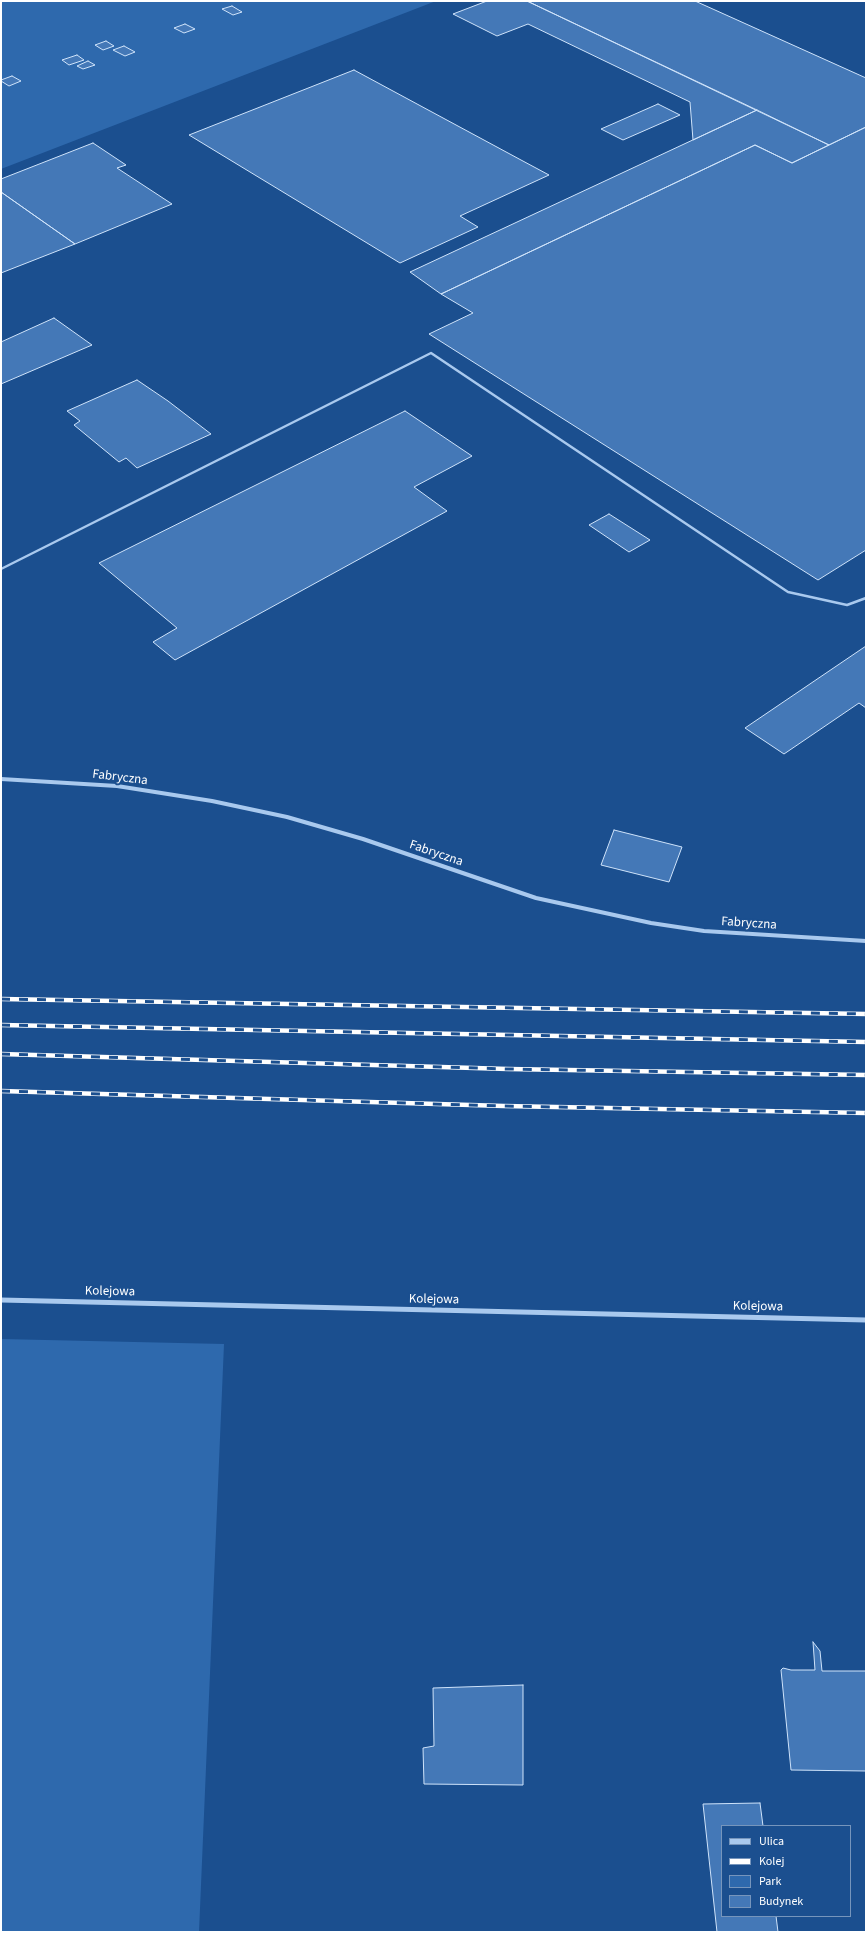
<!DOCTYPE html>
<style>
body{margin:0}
#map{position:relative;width:867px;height:1933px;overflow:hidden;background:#1b4f8f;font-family:"Source Sans 3",sans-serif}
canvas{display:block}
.frame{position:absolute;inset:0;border:2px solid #fff;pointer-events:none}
.legend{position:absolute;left:721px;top:1825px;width:130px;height:92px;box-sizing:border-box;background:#1b4f8f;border:1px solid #7695bc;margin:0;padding:5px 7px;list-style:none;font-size:12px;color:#fff}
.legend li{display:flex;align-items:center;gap:8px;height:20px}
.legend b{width:20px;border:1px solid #7695bc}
</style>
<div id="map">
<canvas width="867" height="1933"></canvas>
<div class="frame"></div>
<ul class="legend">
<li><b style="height:5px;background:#a9c9ee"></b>Ulica</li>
<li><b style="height:5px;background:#fff"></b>Kolej</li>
<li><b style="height:11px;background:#2e69ad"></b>Park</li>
<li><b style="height:11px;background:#4478b7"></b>Budynek</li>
</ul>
</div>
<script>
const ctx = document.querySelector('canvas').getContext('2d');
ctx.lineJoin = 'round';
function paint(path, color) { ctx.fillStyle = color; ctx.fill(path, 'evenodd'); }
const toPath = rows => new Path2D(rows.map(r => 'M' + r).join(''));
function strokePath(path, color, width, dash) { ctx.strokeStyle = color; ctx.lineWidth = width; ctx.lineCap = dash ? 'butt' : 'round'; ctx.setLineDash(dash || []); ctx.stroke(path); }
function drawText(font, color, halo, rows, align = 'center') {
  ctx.font = font + ' "Source Sans 3",sans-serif'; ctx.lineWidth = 4; ctx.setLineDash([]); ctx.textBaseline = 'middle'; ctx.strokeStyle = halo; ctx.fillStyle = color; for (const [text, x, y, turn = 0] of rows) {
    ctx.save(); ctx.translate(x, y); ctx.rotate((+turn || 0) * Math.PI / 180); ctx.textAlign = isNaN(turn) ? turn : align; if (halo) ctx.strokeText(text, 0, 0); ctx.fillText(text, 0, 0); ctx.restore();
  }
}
const green = toPath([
 [1,1,436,1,1,169],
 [1,1339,224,1344,199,1932,1,1932]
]);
const building = toPath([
 [487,1,527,1,757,110,693,140,690,102,528,24,497,36,453,14,487,1],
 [527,1,695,1,866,78,866,127,829,145,527,1],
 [232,6,242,12,233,15,222,9,232,6],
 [185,24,195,29,184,33,174,28,185,24],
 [106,41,114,46,103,50,95,45,106,41],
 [124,46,135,52,125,56,113,50,124,46],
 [77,55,84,60,69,65,62,60,77,55],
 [88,61,95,65,83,69,77,66,88,61],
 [354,70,521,160,549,175,460,216,478,227,400,263,189,135,354,70],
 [12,76,21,81,9,86,1,81,1,80,12,76],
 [658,104,680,115,623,140,601,129,658,104],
 [757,110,829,145,792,163,755,145,441,294,410,272,757,110],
 [866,127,866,550,818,580,429,334,473,313,441,294,755,145,792,163,866,127],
 [93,143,126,165,117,168,172,204,75,244,1,192,1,179,93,143],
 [1,192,75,244,1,273,1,192],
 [54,318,92,345,1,384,1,342,54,318],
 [137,380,168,401,211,434,137,468,126,458,119,462,74,425,80,421,67,411,137,380],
 [405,411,472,456,414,487,447,511,175,660,153,642,177,628,99,563,405,411],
 [609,514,650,540,629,552,589,525,609,514],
 [866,646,866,708,859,703,784,754,745,728,866,646],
 [614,830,682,847,669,882,601,865,614,830],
 [813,1642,820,1651,822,1671,866,1671,866,1771,791,1770,781,1670,783,1668,791,1670,815,1670,813,1642],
 [523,1685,523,1785,424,1784,423,1748,434,1746,433,1688,523,1685],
 [760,1803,763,1826,722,1826,722,1916,776,1916,778,1932,717,1932,703,1804,760,1803]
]);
const lane = toPath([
 [1,569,431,353,788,592,847,605,866,598]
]);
const streetFar1 = toPath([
 [1,779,117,786,212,801,287,817,363,839,536,898,651,923,704,931,866,941]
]);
const street = toPath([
 [1,1300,866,1320]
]);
const rail = toPath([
 [1,999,866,1014],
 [1,1025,866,1042],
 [1,1054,508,1069,866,1075],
 [1,1091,504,1106,866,1113]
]);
const streetNames = [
 ["Fabryczna",120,778,7],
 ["Fabryczna",436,854,19],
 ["Fabryczna",749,924,4],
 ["Kolejowa",110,1292,1],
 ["Kolejowa",434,1300,1],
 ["Kolejowa",758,1307,1]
];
paint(green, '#2e69ad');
paint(building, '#4478b7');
strokePath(building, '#cfe3fa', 1);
strokePath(lane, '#a9c9ee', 2.5);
strokePath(streetFar1, '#a9c9ee', 4);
strokePath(street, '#a9c9ee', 5);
strokePath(rail, '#fff', 4.5);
strokePath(rail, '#1b4f8f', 3, [9]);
drawText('13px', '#fff', '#1b4f8f', streetNames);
</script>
